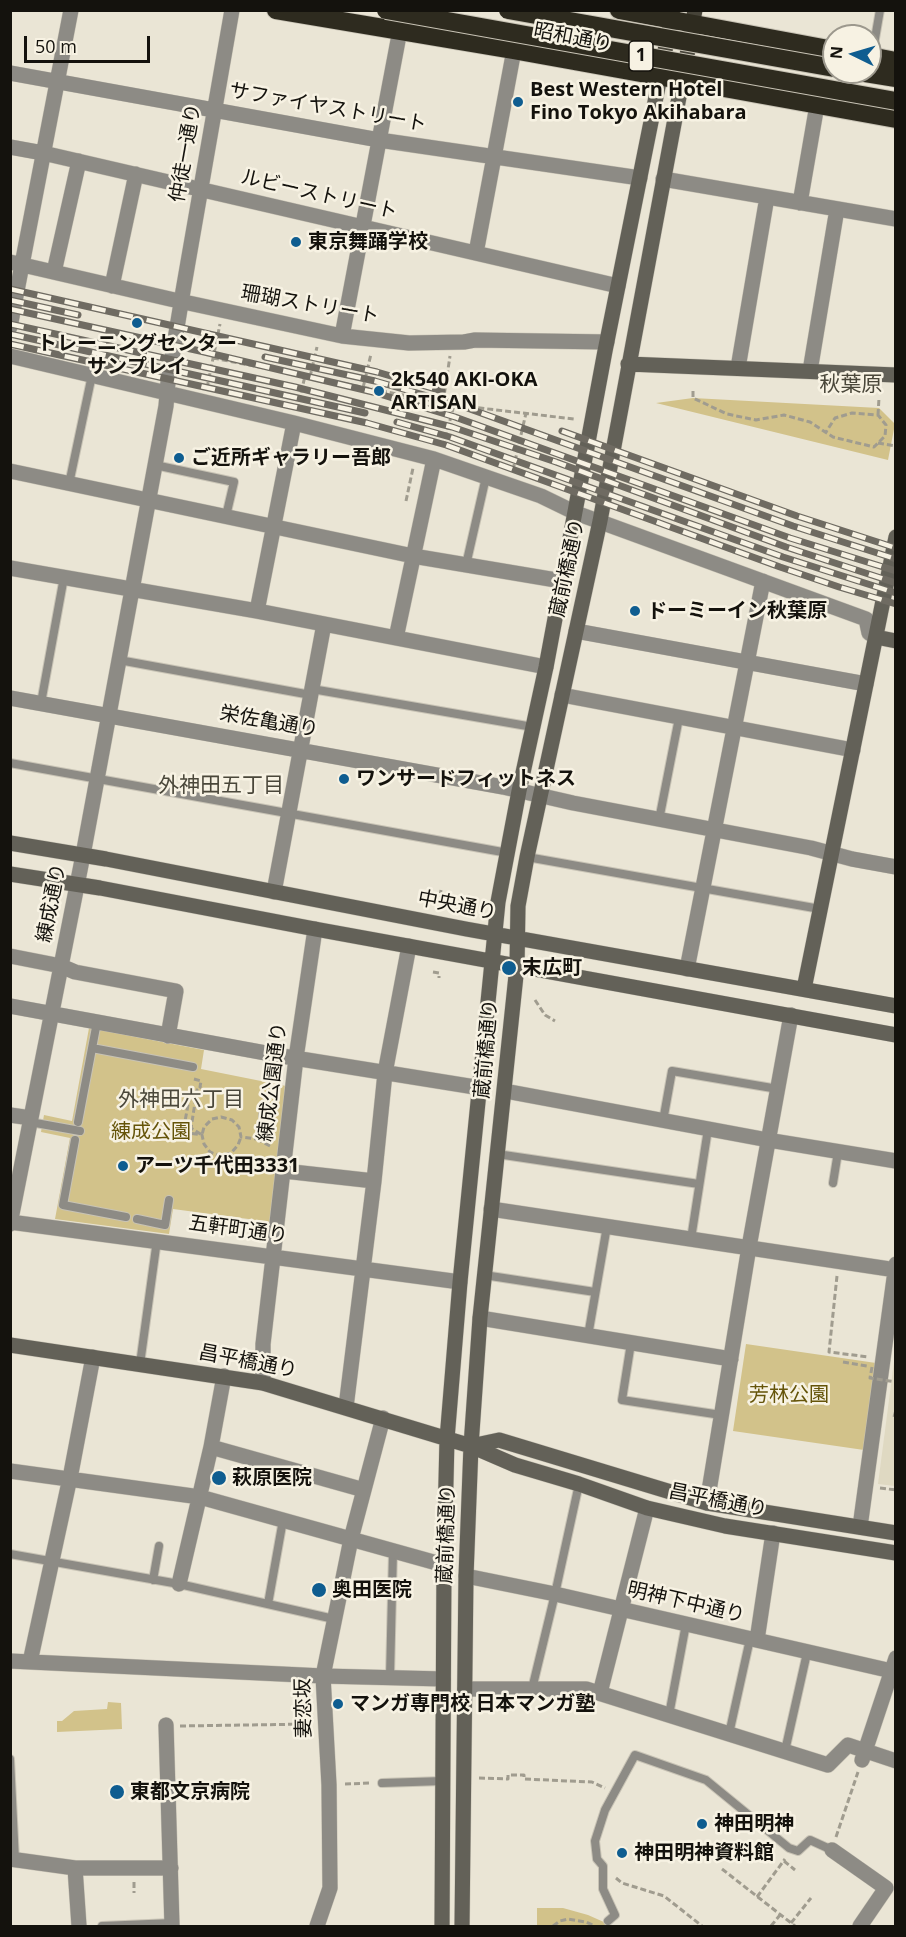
<!DOCTYPE html>
<meta charset="utf-8">
<style>
body{margin:0}
#map{position:relative;width:906px;height:1937px;overflow:hidden;background:#eae5d5;font-family:"Open Sans",sans-serif}
canvas{display:block}
.frame{position:absolute;inset:0;border:12px solid #14120d;pointer-events:none}
.north{position:absolute;left:822px;top:24px;width:60px;height:60px;box-sizing:border-box;background:#f7f2e3;border:2px solid #9c988d;border-radius:50%;rotate:275deg;font-size:16px;font-weight:700;line-height:24px;text-align:center;color:#14120d}
.north::after{content:'';display:block;margin:auto;width:21px;height:27px;background:#0f5d90;clip-path:polygon(50% 0,100% 100%,50% 72%,0 100%)}
.scale{position:absolute;left:24px;top:36px;width:126px;height:27px;box-sizing:border-box;border:3px solid #14120d;border-top:0;padding-left:8px;font-size:18px;line-height:21px;white-space:nowrap;color:#14120d;-webkit-text-stroke:4px #f7f2e3;paint-order:stroke}
</style>
<div id="map">
<canvas width="906" height="1937"></canvas>
<div class="frame"></div>
<div class="north">N</div>
<div class="scale">50 m</div>
</div>
<script>
const ctx = document.querySelector('canvas').getContext('2d');
ctx.lineJoin = 'round';
function paint(path, color) { ctx.fillStyle = color; ctx.fill(path, 'evenodd'); }
const toPath = rows => new Path2D(rows.map(r => 'M' + r).join(''));
function strokePath(path, color, width, dash) { ctx.strokeStyle = color; ctx.lineWidth = width; ctx.lineCap = dash ? 'butt' : 'round'; ctx.setLineDash(dash || []); ctx.stroke(path); }
function drawText(font, color, halo, rows, align = 'center') {
  ctx.font = font + ' "Open Sans","Noto Sans JP",sans-serif'; ctx.lineWidth = 5; ctx.setLineDash([]); ctx.textBaseline = 'middle'; ctx.strokeStyle = halo; ctx.fillStyle = color; for (const [text, x, y, turn = 0] of rows) {
    ctx.save(); ctx.translate(x, y); ctx.rotate((+turn || 0) * Math.PI / 180); ctx.textAlign = isNaN(turn) ? turn : align; if (halo) ctx.strokeText(text, 0, 0); ctx.fillText(text, 0, 0); ctx.restore();
  }
}
const built = toPath([
 [895,1354,895,1486,878,1484]
]);
const green = toPath([
 [693,398,879,408,895,424,888,460,656,403],
 [89,1028,204,1050,201,1069,286,1086,271,1222,173,1209,169,1234,55,1219,70,1138,41,1132,44,1115,72,1121],
 [746,1344,876,1363,864,1450,733,1431],
 [108,1702,121,1703,122,1729,57,1732,57,1721,62,1721,74,1711,107,1709],
 [537,1908,563,1908,588,1915,606,1923,608,1926,537,1926]
]);
const path = toPath([
 [213,358,454,405,574,419],
 [310,377,317,347],
 [207,388,220,324],
 [363,388,371,354],
 [693,391,693,398,727,414,756,420,784,415,810,422,833,437,874,447,885,436,886,425,878,415,852,413,835,418,826,432],
 [443,403,450,356],
 [297,410,305,376],
 [878,415,879,398],
 [878,443,896,446],
 [443,447,454,405],
 [220,468,226,446],
 [513,470,526,413],
 [406,501,413,468],
 [439,902,441,890],
 [433,972,439,973,439,978],
 [535,1000,545,1015,555,1021],
 [194,1079,201,1081,200,1087,202,1088],
 [178,1131,183,1132,191,1089,197,1090,191,1128,202,1135,204,1127,212,1119,221,1117,232,1120,239,1127,241,1137,257,1139],
 [183,1132,202,1135,204,1144,210,1152,220,1156,231,1153,238,1145,241,1137],
 [270,1146,257,1139,261,1104,270,1105],
 [837,1276,829,1352,869,1357],
 [843,1362,867,1366],
 [894,1417,896,1410],
 [880,1488,896,1490],
 [180,1726,311,1724],
 [479,1778,508,1779,508,1775,524,1775,524,1779,592,1782,605,1788],
 [345,1784,371,1783],
 [836,1837,858,1772],
 [784,1861,795,1870],
 [722,1869,795,1926],
 [616,1878,622,1883,664,1896,702,1926],
 [134,1882,134,1893],
 [757,1897,785,1859],
 [791,1923,811,1898],
 [553,1926,560,1921,568,1919,586,1922,595,1926],
 [771,1926,780,1915]
]);
const lane = toPath([
 [872,56,880,10],
 [155,465,234,482,226,516],
 [69,484,92,375],
 [466,565,486,477],
 [119,660,311,695],
 [312,689,533,727],
 [41,703,64,577],
 [10,763,508,853],
 [659,820,679,718],
 [527,857,820,909],
 [92,1048,193,1067],
 [663,1121,672,1071,778,1089],
 [30,1122,80,1131],
 [78,1122,97,1022],
 [75,1140,63,1205,126,1217],
 [497,1154,699,1184],
 [833,1183,838,1152],
 [137,1219,165,1225,169,1200],
 [691,1239,708,1129],
 [484,1275,595,1292],
 [588,1336,607,1226],
 [631,1343,622,1400,721,1415],
 [140,1364,157,1240],
 [10,1554,179,1584,334,1619],
 [153,1580,159,1546],
 [268,1604,283,1520],
 [390,1677,393,1551],
 [532,1689,555,1594,579,1484],
 [669,1715,686,1624],
 [729,1734,750,1639],
 [785,1751,807,1653],
 [10,1759,15,1860],
 [382,1783,443,1781],
 [608,1921,615,1915,603,1889,603,1866,597,1859,595,1841,605,1810,635,1755,706,1780,789,1848,798,1851,810,1840,832,1850],
 [102,1926,172,1923]
]);
const street = toPath([
 [10,73,379,140,640,178],
 [10,147,43,153,618,286],
 [663,179,896,219],
 [800,203,817,105],
 [476,253,514,50],
 [10,262,170,299,342,336,409,343,464,342,475,340,607,342],
 [54,272,79,161],
 [112,286,136,174],
 [10,327,71,10],
 [342,336,400,30],
 [10,356,294,423,434,459,541,496,576,513,866,619,869,633,876,637],
 [738,368,767,197],
 [810,371,837,209],
 [10,471,413,556,562,581],
 [10,568,257,611,546,667],
 [257,611,294,423],
 [576,631,866,684],
 [396,638,434,459],
 [562,695,853,750],
 [10,698,503,787,573,803,811,848,852,859,896,867],
 [274,892,324,624],
 [10,956,61,966,75,972,176,991,168,1036],
 [687,969,763,581],
 [10,1006,282,1056,481,1088],
 [505,1091,768,1140,896,1161],
 [10,1115,31,1118],
 [284,1171,374,1181],
 [491,1209,896,1270],
 [10,1222,460,1282],
 [10,1224,83,855,166,406,168,382,183,291,232,10],
 [480,1318,731,1359],
 [263,1383,263,1344,296,1058,315,929],
 [346,1407,374,1181,385,1073,409,946],
 [211,1447,364,1490],
 [10,1471,200,1497,444,1565],
 [707,1503,749,1247,791,1015],
 [860,1527,896,1264],
 [466,1576,555,1594,896,1672],
 [179,1584,211,1447,224,1376],
 [757,1640,773,1533],
 [10,1661,323,1676,443,1679],
 [30,1662,71,1473,93,1357],
 [465,1689,586,1689,828,1765,848,1745,896,1761],
 [600,1693,647,1508],
 [166,1725,172,1926],
 [862,1760,896,1658],
 [832,1850,886,1888,860,1926],
 [10,1859,75,1868,171,1868],
 [75,1868,79,1926],
 [317,1926,330,1888,329,1785,323,1676,351,1539,383,1418]
]);
const secondary = toPath([
 [628,364,896,375],
 [876,637,896,641],
 [10,843,106,859,466,929,896,1006],
 [10,874,100,888,315,929,896,1035],
 [804,989,896,537],
 [10,1345,263,1383,471,1446,515,1465,579,1484,647,1508,725,1526,896,1553],
 [471,1446,499,1440,707,1503,896,1533],
 [442,1926,444,1565,447,1439,460,1282,498,902,519,791,546,667,605,351,660,77],
 [462,1926,466,1576,471,1446,480,1318,517,966,518,906,527,857,600,521,682,81]
]);
const primary = toPath([
 [661,71,673,10],
 [684,72,695,10]
]);
const highway = toPath([
 [276,10,514,50,896,119],
 [619,10,834,50],
 [870,56,896,61],
 [859,72,896,78]
]);
const rail = toPath([
 [10,289,377,372,442,391],
 [10,300,78,315],
 [10,309,200,351,373,392,455,417,790,538,896,571],
 [10,324,295,387,452,427,556,462,786,547,896,583],
 [10,334,365,413],
 [10,344,367,423,446,445,780,567,839,587,896,604],
 [265,357,375,381,459,405,793,526,896,559],
 [397,422,450,437,783,557,896,593],
 [562,431,797,516,896,548]
]);
const pathBridge = toPath([
 [872,1367,870,1378,896,1382]
]);
const highwayBridge = toPath([
 [386,10,896,101],
 [508,10,834,68]
]);
const markers = [
 [518,102,6,"#0f5d90"],
 [296,242,6,"#0f5d90"],
 [137,323,6,"#0f5d90"],
 [379,391,6,"#0f5d90"],
 [179,458,6,"#0f5d90"],
 [635,611,6,"#0f5d90"],
 [344,779,6,"#0f5d90"],
 [509,968,8,"#0f5d90"],
 [123,1166,6,"#0f5d90"],
 [219,1478,8,"#0f5d90"],
 [319,1590,8,"#0f5d90"],
 [338,1704,6,"#0f5d90"],
 [117,1792,8,"#0f5d90"],
 [702,1824,6,"#0f5d90"],
 [622,1853,6,"#0f5d90"]
];
const shields = [
 [641,56,24]
];
const shieldNames = [
 ["1",641,56]
];
const streetNames = [
 ["昭和通り",573,38,11],
 ["サファイヤストリート",328,108,10],
 ["仲徒一通り",186,153,-80],
 ["ルビーストリート",319,195,13],
 ["珊瑚ストリート",310,305,10],
 ["蔵前橋通り",568,568,-78],
 ["栄佐亀通り",269,722,10],
 ["練成通り",52,903,-79],
 ["中央通り",457,906,11],
 ["蔵前橋通り",487,1049,-85],
 ["練成公園通り",273,1082,-83],
 ["五軒町通り",238,1230,8],
 ["昌平橋通り",248,1362,11],
 ["昌平橋通り",718,1501,11],
 ["蔵前橋通り",447,1534,-88],
 ["明神下中通り",686,1603,13],
 ["妻恋坂",304,1708,-91]
];
const poiNames = [
 ["Best Western Hotel",530,90],
 ["Fino Tokyo Akihabara",530,113],
 ["東京舞踊学校",308,242],
 ["トレーニングセンター",137,344,"center"],
 ["サンプレイ",137,367,"center"],
 ["2k540 AKI-OKA",391,380],
 ["ARTISAN",391,403],
 ["ご近所ギャラリー吾郎",191,458],
 ["ドーミーイン秋葉原",647,611],
 ["ワンサードフィットネス",356,779],
 ["末広町",522,968],
 ["アーツ千代田3331",135,1166],
 ["萩原医院",232,1478],
 ["奥田医院",332,1590],
 ["マンガ専門校 日本マンガ塾",350,1704],
 ["東都文京病院",130,1792],
 ["神田明神",714,1824],
 ["神田明神資料館",634,1853]
];
const parkNames = [
 ["練成公園",151,1132],
 ["芳林公園",789,1395]
];
const neighbourhoodNames = [
 ["秋葉原",851,385],
 ["外神田五丁目",221,786],
 ["外神田六丁目",181,1100]
];
paint(built, '#dfd9c2');
paint(green, '#d2c28a');
strokePath(lane, '#c8c3b5', 10);
strokePath(street, '#c8c3b5', 16);
strokePath(secondary, '#c8c3b5', 16);
strokePath(primary, '#c8c3b5', 16);
strokePath(highway, '#c8c3b5', 20);
strokePath(path, '#a09c8f', 3, [6, 3]);
strokePath(lane, '#8d8b85', 8);
strokePath(street, '#8d8b85', 15);
strokePath(secondary, '#636158', 15);
strokePath(primary, '#464338', 15);
strokePath(highway, '#2e2b1f', 18);
strokePath(rail, '#6f6b62', 7);
strokePath(rail, '#f7f2e3', 4.5, [14]);
strokePath(highwayBridge, '#c8c3b5', 20, []);
strokePath(pathBridge, '#a09c8f', 3, [6, 3]);
strokePath(highwayBridge, '#2e2b1f', 18);
for (const [x, y, r, color] of markers) { const dot = new Path2D(); dot.arc(x, y, r, 0, 2 * Math.PI); ctx.fillStyle = color; ctx.fill(dot); strokePath(dot, '#f7f2e3', 2); }
for (const [x, y, w] of shields) { const box = new Path2D(); box.roundRect(x - w / 2, y - 15, w, 30, 4.5); ctx.fillStyle = '#f7f2e3'; ctx.fill(box); strokePath(box, '#14120d', 1.5); }
drawText('bold 18px', '#14120d', null, shieldNames);
drawText('20px', '#14120d', '#f7f2e3', streetNames);
drawText('bold 20px', '#14120d', '#f7f2e3', poiNames, 'left');
drawText('20px', '#655409', '#f7f2e3', parkNames);
drawText('21px', '#4a473a', '#f7f2e3', neighbourhoodNames);
</script>
